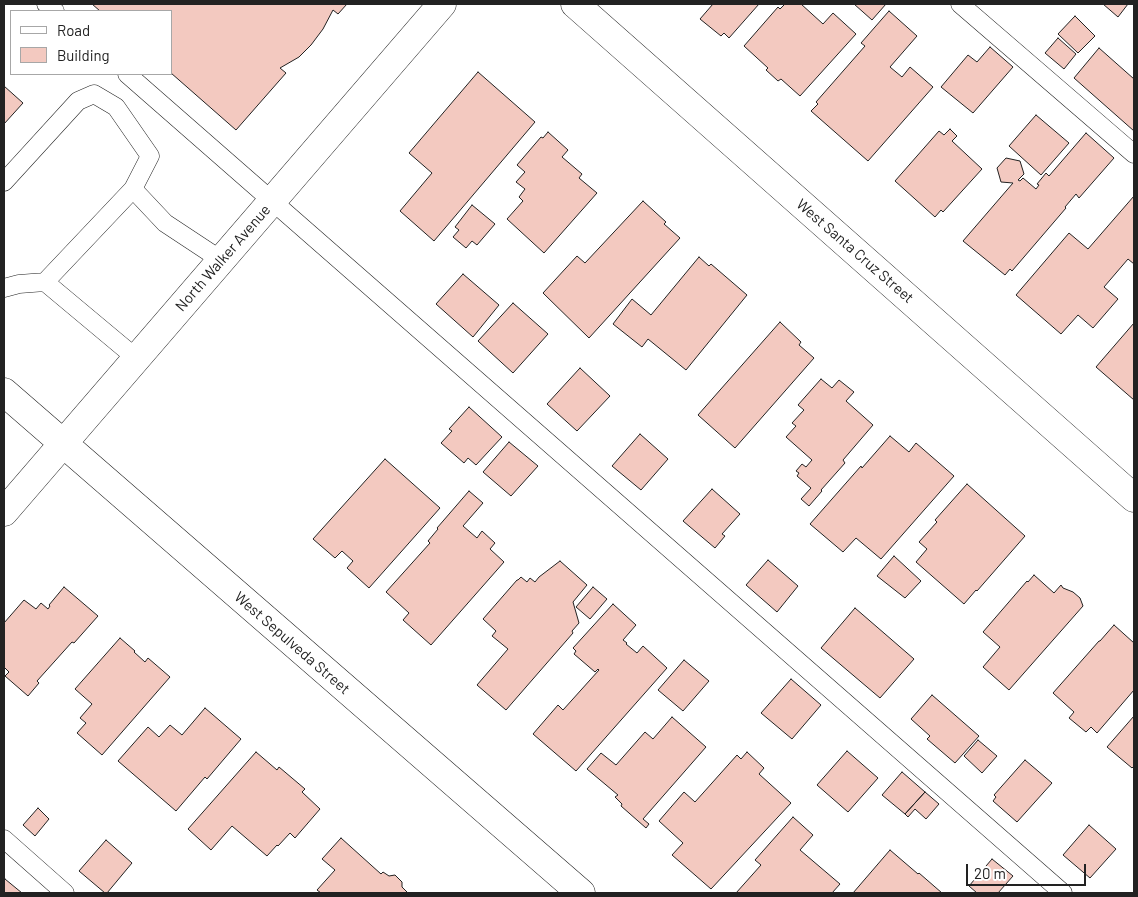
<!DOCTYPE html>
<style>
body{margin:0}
#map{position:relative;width:1138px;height:897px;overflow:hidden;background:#fff;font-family:Barlow,sans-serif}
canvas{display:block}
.frame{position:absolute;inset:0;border:5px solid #222;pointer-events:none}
.legend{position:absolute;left:10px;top:10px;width:162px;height:65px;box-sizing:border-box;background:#fff;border:1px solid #a7a7a7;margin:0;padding:6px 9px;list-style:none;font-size:15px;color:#222}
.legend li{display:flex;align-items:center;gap:10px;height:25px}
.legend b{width:25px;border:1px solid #a7a7a7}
.scale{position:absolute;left:966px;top:864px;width:120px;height:22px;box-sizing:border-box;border:2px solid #222;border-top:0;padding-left:6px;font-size:15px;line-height:18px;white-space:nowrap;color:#222;-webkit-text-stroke:4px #fff;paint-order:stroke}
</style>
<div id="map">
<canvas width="1138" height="897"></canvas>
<div class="frame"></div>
<ul class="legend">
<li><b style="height:6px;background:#fff"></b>Road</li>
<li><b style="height:14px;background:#f3c9c0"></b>Building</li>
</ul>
<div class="scale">20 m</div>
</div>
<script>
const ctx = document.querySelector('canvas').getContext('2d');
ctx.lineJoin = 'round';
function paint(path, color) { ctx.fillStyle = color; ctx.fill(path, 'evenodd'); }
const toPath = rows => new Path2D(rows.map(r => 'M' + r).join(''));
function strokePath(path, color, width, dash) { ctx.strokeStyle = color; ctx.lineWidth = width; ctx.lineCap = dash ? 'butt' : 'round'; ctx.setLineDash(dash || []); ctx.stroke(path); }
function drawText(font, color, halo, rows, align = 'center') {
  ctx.font = font + ' Barlow,sans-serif'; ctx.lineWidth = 4; ctx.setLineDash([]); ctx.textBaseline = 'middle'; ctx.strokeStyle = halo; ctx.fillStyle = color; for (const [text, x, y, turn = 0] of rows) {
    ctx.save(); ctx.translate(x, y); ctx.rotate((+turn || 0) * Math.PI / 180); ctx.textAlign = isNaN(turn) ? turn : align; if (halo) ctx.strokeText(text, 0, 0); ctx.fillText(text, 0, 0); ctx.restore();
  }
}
const building = toPath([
 [92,4,347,4,338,14,333,10,323,29,311,45,299,57,280,68,286,73,236,130,171,73,171,11,100,11,92,4],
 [713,4,759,4,729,38,724,33,721,36,700,19,713,4],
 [785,4,801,4,823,24,833,13,856,34,800,96,781,79,778,81,766,70,768,68,744,46,778,7,780,9,785,4],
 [854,4,886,4,872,20,854,4],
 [1103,4,1128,4,1118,17,1103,4],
 [889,11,917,36,890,67,902,77,910,67,933,87,868,161,811,111,818,104,816,102,865,46,861,43,889,11],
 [1075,16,1095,36,1078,53,1058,34,1075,16],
 [1058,38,1076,54,1064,69,1045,53,1058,38],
 [990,47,1013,67,973,113,941,87,968,55,977,62,990,47],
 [1099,48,1134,79,1134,131,1074,78,1099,48],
 [478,72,535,122,434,241,400,211,432,173,409,153,478,72],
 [4,86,23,103,4,124,4,86],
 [1036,115,1069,143,1041,175,1009,146,1036,115],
 [950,129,957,136,952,141,982,169,943,212,941,210,935,217,895,181,939,131,944,135,950,129],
 [548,132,568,150,562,157,582,174,579,178,597,193,544,253,507,219,523,201,519,197,525,189,516,182,525,172,517,165,541,137,543,138,548,132],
 [1086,133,1114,158,1079,198,1076,194,1065,207,1066,208,1012,271,1010,269,1005,275,963,241,1013,183,1001,182,997,168,1006,158,1020,161,1024,174,1018,180,1020,181,1023,178,1036,189,1039,185,1037,184,1046,173,1049,176,1086,133],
 [1134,196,1134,264,1128,259,1104,287,1118,299,1093,328,1078,315,1061,334,1016,295,1069,233,1088,249,1134,196],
 [643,201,666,222,664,224,680,238,589,338,543,293,577,256,585,263,643,201],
 [472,205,495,224,477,245,472,241,466,248,453,237,459,230,455,227,472,205],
 [699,257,709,266,711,264,747,295,686,370,648,339,642,347,613,324,632,299,651,315,699,257],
 [463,274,499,305,473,337,436,304,463,274],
 [513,303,548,334,513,373,478,341,513,303],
 [780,322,801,342,799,345,814,358,735,448,698,415,780,322],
 [1134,323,1134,400,1096,367,1134,323],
 [580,368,610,396,577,431,547,404,580,368],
 [821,379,832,388,839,380,854,392,846,401,873,425,843,460,845,463,821,490,822,491,809,506,801,499,811,488,797,476,799,473,796,471,802,464,806,467,812,460,786,437,796,426,792,423,804,410,798,405,821,379],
 [469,407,502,437,476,465,468,458,464,463,441,443,452,431,449,429,469,407],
 [640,434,668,459,641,490,612,466,640,434],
 [890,436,909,452,916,443,954,476,881,559,856,538,843,552,810,524,861,466,862,468,890,436],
 [509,442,538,466,511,496,483,472,509,442],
 [385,459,440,508,369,588,347,568,353,561,342,551,335,558,313,539,385,459],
 [967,484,1025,536,977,591,976,590,964,604,916,562,927,549,919,542,937,522,935,520,967,484],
 [712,489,740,514,722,534,725,536,715,548,683,521,712,489],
 [469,491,483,503,463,526,477,538,482,531,495,543,490,549,504,562,431,645,403,620,409,613,386,592,430,543,428,541,438,529,437,528,469,491],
 [894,556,921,581,905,598,877,576,894,556],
 [768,560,798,586,777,612,746,585,768,560],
 [560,561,587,585,573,602,579,623,572,631,573,633,506,710,477,685,508,649,492,636,496,631,483,619,517,580,518,580,521,577,527,582,530,578,535,582,539,577,560,561],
 [1034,575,1054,593,1061,585,1063,588,1073,592,1080,598,1083,606,1009,690,983,667,1000,647,983,632,1027,581,1028,582,1034,575],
 [64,587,98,616,74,643,72,642,37,681,39,683,28,696,5,676,9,672,4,667,4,623,24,600,36,609,41,603,48,609,50,606,49,605,64,587],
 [593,587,607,599,590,619,576,607,593,587],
 [613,604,636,625,623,640,627,643,626,644,637,653,643,646,667,668,576,771,533,734,558,705,563,710,599,670,598,669,595,672,574,654,576,651,573,648,613,604],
 [855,608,914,659,880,698,821,648,855,608],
 [1114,625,1134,643,1134,690,1097,733,1091,727,1086,732,1069,718,1074,712,1053,693,1099,641,1100,641,1114,625],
 [120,638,135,651,134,652,145,662,148,658,170,677,102,755,77,733,86,723,80,718,92,704,75,689,120,638],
 [684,660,709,681,683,711,658,690,684,660],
 [791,679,821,705,792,739,761,713,791,679],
 [932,695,979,736,955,763,927,739,930,736,911,719,932,695],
 [205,708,241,739,207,779,205,777,176,811,118,761,148,727,159,737,170,725,182,735,205,708],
 [1134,716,1134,766,1132,768,1107,747,1134,716],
 [672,717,706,747,643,819,649,824,646,828,621,806,622,804,615,797,618,795,587,769,601,753,616,765,645,732,653,739,672,717],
 [978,740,997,756,982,773,964,756,978,740],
 [847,751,878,778,848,812,817,785,847,751],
 [256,752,277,770,279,767,305,789,302,792,320,809,295,838,290,833,278,846,277,845,267,856,232,826,211,850,188,829,256,752],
 [747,752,764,768,759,774,791,803,711,889,672,855,683,843,659,821,684,792,695,802,737,755,741,759,747,752],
 [1025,760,1052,783,1017,822,993,801,996,797,994,795,1025,760],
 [902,772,925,792,905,814,882,795,902,772],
 [925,792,939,804,926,819,915,809,908,817,905,814,925,792],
 [38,808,49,819,35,836,23,825,38,808],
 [793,817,813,835,800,850,840,884,832,893,736,893,761,865,755,860,793,817],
 [1089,825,1116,849,1090,878,1063,855,1089,825],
 [341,838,381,874,383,872,389,876,395,875,402,882,402,887,407,892,406,893,321,893,317,890,335,870,322,859,341,838],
 [106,840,132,863,107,893,105,893,79,871,106,840],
 [890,850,918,874,919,873,942,893,853,893,890,850],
 [992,859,1013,876,998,893,977,893,969,886,992,859],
 [5,879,22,893,4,893,4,880,5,879]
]);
const service = toPath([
 [46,4,55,11],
 [960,4,1134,154],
 [127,74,1063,893],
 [4,182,78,101,94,94,116,107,150,156,133,189,45,282,19,284,4,288],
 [133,189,165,223,221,260],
 [45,282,136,358],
 [4,839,65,893]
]);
const minor = toPath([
 [575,4,1134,498],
 [4,392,581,893],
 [4,512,442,4]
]);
const streetNames = [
 ["West Santa Cruz Street",855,251,41],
 ["North Walker Avenue",223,258,-49],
 ["West Sepulveda Street",292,643,41]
];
paint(building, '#f3c9c0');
strokePath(building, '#222', 1);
strokePath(service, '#222', 19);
strokePath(minor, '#222', 29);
strokePath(service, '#fff', 18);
strokePath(minor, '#fff', 28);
drawText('15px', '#222', '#fff', streetNames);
</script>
